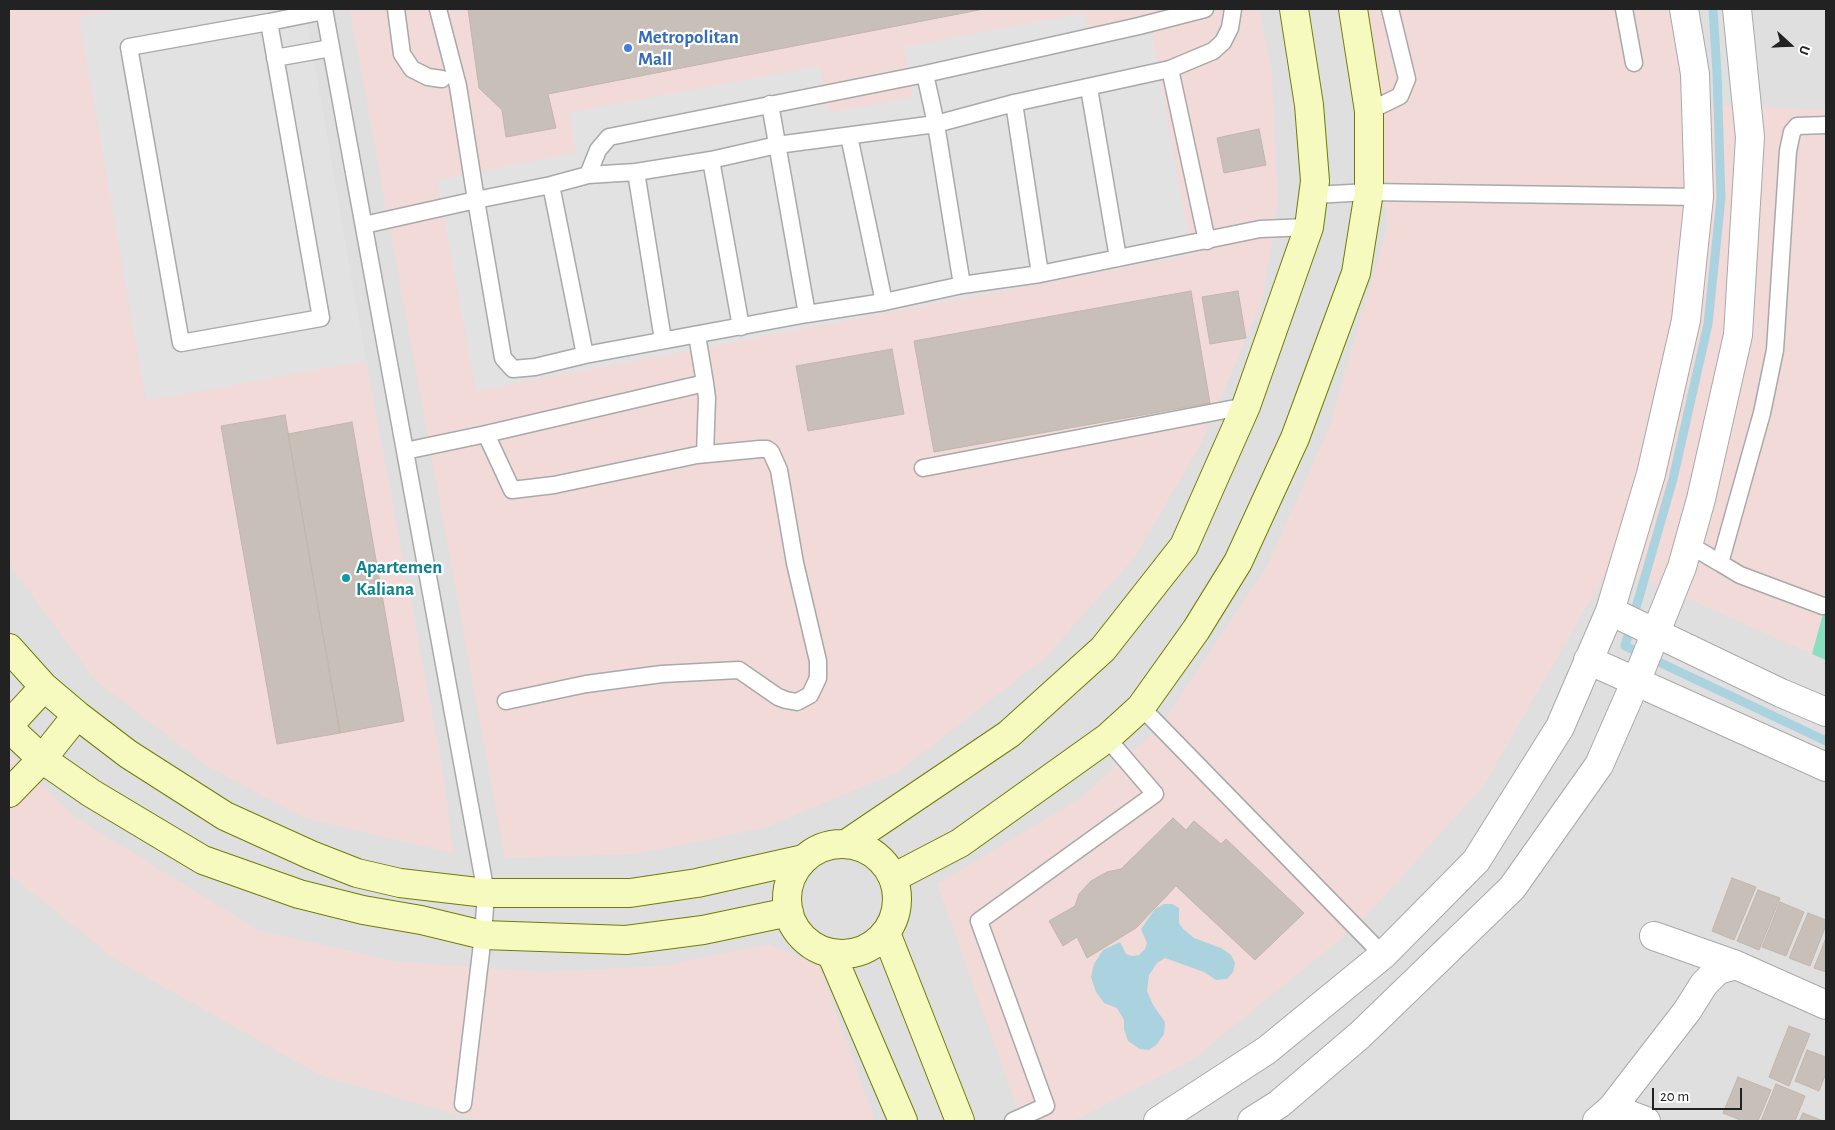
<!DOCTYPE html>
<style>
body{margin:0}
#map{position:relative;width:1835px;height:1130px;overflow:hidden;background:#f2efe9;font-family:"Alegreya Sans",sans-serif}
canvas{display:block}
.frame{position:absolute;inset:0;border:10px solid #222;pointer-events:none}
.north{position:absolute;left:1765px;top:20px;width:50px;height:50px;-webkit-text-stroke:4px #fff;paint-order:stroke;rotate:110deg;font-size:14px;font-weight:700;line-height:20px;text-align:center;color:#222}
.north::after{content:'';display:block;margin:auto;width:18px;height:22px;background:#222;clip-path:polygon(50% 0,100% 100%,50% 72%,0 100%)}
.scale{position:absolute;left:1652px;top:1088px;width:90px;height:22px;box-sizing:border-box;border:2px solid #222;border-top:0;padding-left:6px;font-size:15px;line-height:18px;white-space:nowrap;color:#222;-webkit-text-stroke:4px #fff;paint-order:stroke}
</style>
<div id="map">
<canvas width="1835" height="1130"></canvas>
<div class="frame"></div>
<div class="north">U</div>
<div class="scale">20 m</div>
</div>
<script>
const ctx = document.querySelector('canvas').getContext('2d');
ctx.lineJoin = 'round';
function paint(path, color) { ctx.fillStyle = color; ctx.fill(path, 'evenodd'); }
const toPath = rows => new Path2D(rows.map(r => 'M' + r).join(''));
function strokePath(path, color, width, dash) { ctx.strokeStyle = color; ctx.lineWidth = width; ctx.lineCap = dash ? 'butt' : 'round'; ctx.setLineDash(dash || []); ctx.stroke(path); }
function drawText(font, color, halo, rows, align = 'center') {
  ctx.font = font + ' "Alegreya Sans",sans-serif'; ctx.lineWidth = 4.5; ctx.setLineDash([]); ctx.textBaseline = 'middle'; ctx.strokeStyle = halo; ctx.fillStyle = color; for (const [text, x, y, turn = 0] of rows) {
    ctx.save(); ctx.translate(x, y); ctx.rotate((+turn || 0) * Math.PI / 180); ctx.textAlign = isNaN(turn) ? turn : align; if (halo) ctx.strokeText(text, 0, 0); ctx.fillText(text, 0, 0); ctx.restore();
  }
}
const residential = toPath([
 [9,9,1826,9,1826,1121,9,1121]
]);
const commercial = toPath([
 [9,9,305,9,366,361,444,778,453,853,307,819,207,766,95,680,9,564],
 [350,9,1259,9,1272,75,1278,202,1262,301,1202,442,1135,556,1046,657,898,772,764,828,635,854,505,858],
 [1366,9,1672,9,1687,103,1826,110,1826,603,1812,654,1611,564,1484,785,1360,923,1192,1060,1073,1121,1022,1121,937,884,1078,800,1160,727,1267,566,1329,428,1387,229,1375,42],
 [9,754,78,819,258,930,393,961,543,972,663,966,769,944,819,965,875,1121,481,1121,324,1077,116,960,9,874]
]);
const pitch = toPath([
 [1826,603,1826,660,1812,654]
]);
const parking = toPath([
 [125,9,305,9,366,361,146,401,79,17],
 [1084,13,1087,28,1149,16,1192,255,476,391,437,180,576,153,569,113,820,66,829,113,913,97,904,47]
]);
const water = toPath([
 [1164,904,1172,904,1179,908,1179,923,1183,929,1194,938,1221,948,1231,955,1235,963,1233,972,1227,979,1216,980,1204,972,1165,958,1157,963,1149,975,1147,991,1153,1005,1165,1022,1164,1034,1157,1044,1149,1050,1140,1049,1128,1041,1124,1029,1124,1020,1117,1008,1104,1003,1096,992,1091,977,1094,964,1103,950,1120,942,1126,954,1132,956,1139,955,1145,949,1147,943,1141,929,1155,909]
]);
const stream = toPath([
 [1713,9,1717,73,1721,198,1708,324,1673,479,1625,646,1826,741]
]);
const building = toPath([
 [468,9,984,9,548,94,556,128,506,137,502,110,479,88,468,9],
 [1259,129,1266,165,1224,173,1217,138,1259,129],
 [1191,291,1210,403,934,452,914,341,1191,291],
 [1238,291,1246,338,1210,344,1202,297,1238,291],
 [892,349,904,414,808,431,796,366,892,349],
 [285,415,340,733,277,744,221,426,285,415],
 [352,422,404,721,340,733,288,434,352,422],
 [1173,818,1186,830,1194,821,1221,844,1226,839,1304,913,1255,960,1176,886,1136,928,1087,958,1077,937,1063,946,1049,921,1075,906,1079,894,1091,881,1107,872,1121,869,1173,818],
 [1732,878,1756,887,1734,940,1712,931,1732,878],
 [1758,890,1780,898,1759,950,1737,941,1758,890],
 [1780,902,1804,912,1786,956,1762,947,1780,902],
 [1808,913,1826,920,1826,925,1810,966,1789,958,1808,913],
 [1826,938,1826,972,1814,968,1826,938],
 [1789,1026,1810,1034,1789,1086,1769,1077,1789,1026],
 [1807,1050,1826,1057,1826,1073,1819,1091,1795,1081,1807,1050],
 [1738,1077,1771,1090,1758,1121,1743,1121,1723,1113,1738,1077],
 [1776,1084,1805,1096,1795,1121,1761,1121,1776,1084],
 [1803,1113,1823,1121,1799,1121,1803,1113]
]);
const lane = toPath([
 [324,9,486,893,483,935,463,1104],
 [396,9,402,54,412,69,428,77,442,79],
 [1233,9,1230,28,1223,42,1213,51,1170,69,1014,103,936,124,777,145,711,160,636,172,588,175,551,185,476,200,503,358,513,369,535,367,585,355,807,314,884,302,962,285,1040,274,1260,229,1309,227],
 [1624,9,1634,63],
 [269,22,321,318,181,343,129,47,269,22],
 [269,22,324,11],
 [275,58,331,48],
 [1170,69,1207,241],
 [925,74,1139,26,1205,9],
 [1089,88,1118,258],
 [1014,103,1040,274],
 [770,104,807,314],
 [1369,111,1400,96,1407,79,1390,9],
 [849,136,884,302],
 [711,160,741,327],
 [636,172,663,340],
 [588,175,598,150,609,137,925,74,936,124,962,285],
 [551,185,585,355],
 [1314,195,1369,192,1699,197],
 [364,225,476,200,458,86,438,9],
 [697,335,705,383],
 [486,434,705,383,707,398,705,454],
 [405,451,486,434,512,490,554,485,697,455,760,449,767,449,771,452,779,470,795,563,818,661,818,678,810,695,797,702,786,700,778,697,739,670,662,674,586,684,506,701],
 [923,468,1246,406],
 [1688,544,1720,563],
 [1823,606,1740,575,1720,563,1762,413,1775,350,1788,151,1792,132,1797,126,1826,125],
 [1141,707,1383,955],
 [1013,1121,1046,1106,979,921,1155,794,1107,738]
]);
const street = toPath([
 [1610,611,1781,693,1826,712],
 [1588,660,1826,767],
 [1654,936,1736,965,1826,1005],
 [1612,1108,1646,1121],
 [1158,1121,1267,1050,1383,955,1476,861,1560,727,1610,611,1651,474,1686,320,1699,197,1695,74,1684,9],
 [1252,1121,1279,1104,1360,1035,1512,888,1599,765,1642,667,1682,567,1701,499,1738,335,1750,137,1737,9],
 [1597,1121,1612,1108,1687,1011,1704,984,1718,970,1736,965]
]);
const secondary = toPath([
 [9,648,44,687,77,715,128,754,225,816,311,855,357,873,400,883,486,893,630,893,697,883,804,859],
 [9,725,44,687],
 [9,728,42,759,91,793,203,860,299,894,363,910,421,920,483,935,626,940,703,930,789,912],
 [9,793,42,759,77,715],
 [846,844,1009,734,1103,649,1184,546,1246,406,1309,227,1315,181,1309,105,1294,9],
 '787 899a55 55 0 1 1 110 0a55 55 0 1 1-110 0Z',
 [893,878,960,843,1107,738,1141,707,1196,630,1238,562,1295,438,1356,273,1369,192,1369,111,1353,9],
 [886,933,960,1121],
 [831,953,903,1121]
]);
const markers = [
 [628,48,5,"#3f7fe0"],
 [346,578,5,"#0f9aa8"]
];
const shopNames = [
 ["Metropolitan",638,37],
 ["Mall",638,59]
];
const cultureNames = [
 ["Apartemen",356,567],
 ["Kaliana",356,589]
];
paint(residential, '#e0dfdf');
paint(commercial, '#f2dad9');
paint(pitch, '#88e0be');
paint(parking, '#e2e2e2');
paint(water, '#aad3df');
strokePath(stream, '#aad3df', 9);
paint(building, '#c7bfb8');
strokePath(building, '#c4b6ab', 1);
strokePath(lane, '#a9a9a9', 19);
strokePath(street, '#a9a9a9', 30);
strokePath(secondary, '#707d05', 30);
strokePath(lane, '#fff', 16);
strokePath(street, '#fff', 28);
strokePath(secondary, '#f7fabf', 28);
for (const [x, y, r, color] of markers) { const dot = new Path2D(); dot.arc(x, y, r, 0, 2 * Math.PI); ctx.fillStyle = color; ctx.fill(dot); strokePath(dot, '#fff', 2); }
drawText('bold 19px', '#366cbe', '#fff', shopNames, 'left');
drawText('bold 19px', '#0d838f', '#fff', cultureNames, 'left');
</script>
